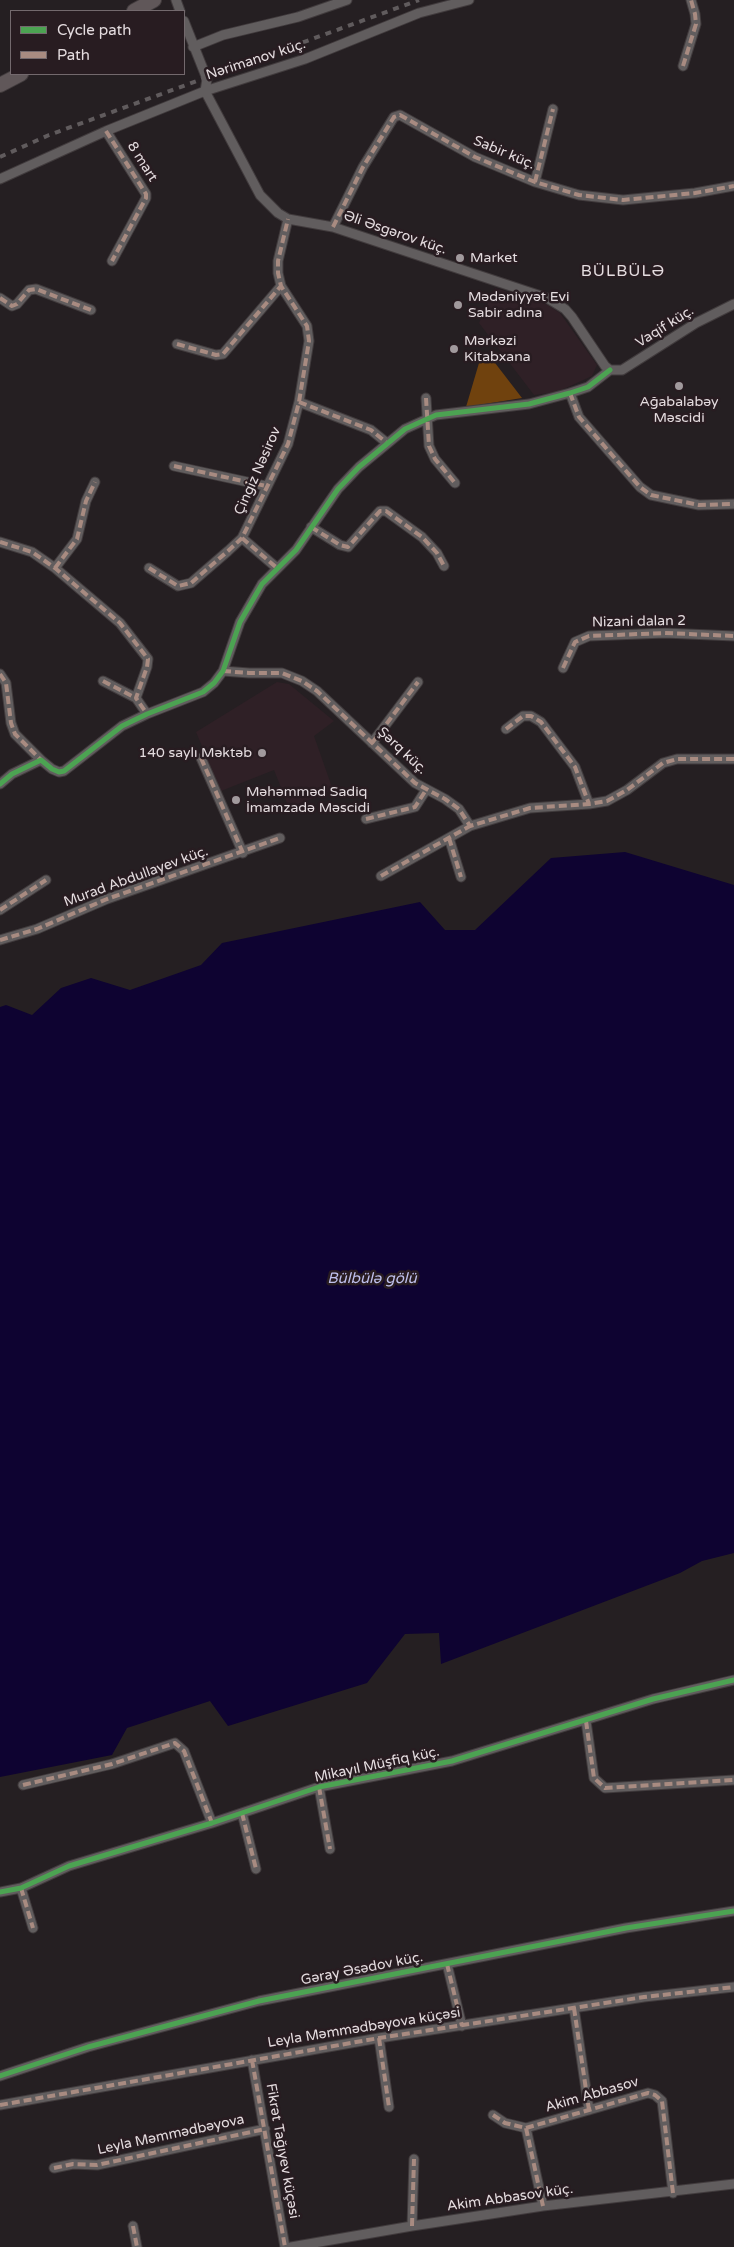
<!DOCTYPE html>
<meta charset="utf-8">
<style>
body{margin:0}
#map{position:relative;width:734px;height:2247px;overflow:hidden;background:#251f22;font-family:"Varela Round",sans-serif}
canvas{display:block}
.legend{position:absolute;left:10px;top:10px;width:175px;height:65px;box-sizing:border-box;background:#281c21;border:1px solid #73696d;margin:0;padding:6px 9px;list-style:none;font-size:15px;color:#e4dcdf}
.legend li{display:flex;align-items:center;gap:10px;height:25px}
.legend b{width:25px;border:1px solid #73696d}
</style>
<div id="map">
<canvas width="734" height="2247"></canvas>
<ul class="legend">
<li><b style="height:6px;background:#4ca352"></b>Cycle path</li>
<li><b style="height:6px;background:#a88b81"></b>Path</li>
</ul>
</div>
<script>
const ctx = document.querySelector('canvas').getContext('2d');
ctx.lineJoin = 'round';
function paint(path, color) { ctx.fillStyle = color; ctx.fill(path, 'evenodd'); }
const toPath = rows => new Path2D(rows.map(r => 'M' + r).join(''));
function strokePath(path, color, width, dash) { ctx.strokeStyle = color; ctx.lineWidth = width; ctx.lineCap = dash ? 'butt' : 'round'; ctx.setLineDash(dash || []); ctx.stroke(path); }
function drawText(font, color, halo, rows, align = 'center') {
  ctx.font = font + ' "Varela Round",sans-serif'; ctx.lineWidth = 5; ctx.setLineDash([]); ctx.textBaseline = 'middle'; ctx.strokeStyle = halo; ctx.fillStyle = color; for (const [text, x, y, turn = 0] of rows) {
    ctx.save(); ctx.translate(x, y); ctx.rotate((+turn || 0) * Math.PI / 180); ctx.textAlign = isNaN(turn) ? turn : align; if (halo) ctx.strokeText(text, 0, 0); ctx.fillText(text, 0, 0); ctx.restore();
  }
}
const built = toPath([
 [495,288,546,304,560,313,597,365,592,376,557,392,534,395,479,323],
 [277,682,289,684,334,721,314,736,333,790,289,808,274,770,221,791,196,732]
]);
const forest = toPath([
 [492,359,522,398,466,407,479,363]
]);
const water = toPath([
 [625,852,734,885,734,1553,702,1561,680,1573,441,1664,439,1633,405,1634,367,1683,228,1726,210,1701,127,1728,112,1755,0,1777,0,1007,6,1005,32,1015,61,988,91,978,130,990,201,965,222,943,420,902,445,930,475,930,551,858]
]);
const street = toPath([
 [176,0,180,11],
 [184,21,207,79,205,91,260,195,278,213,288,219,333,227,547,298,565,309,572,317,605,366,610,370],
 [193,47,223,35,298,17,347,0],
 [683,66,696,24,695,14,691,0],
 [106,131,146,194,146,198,112,261],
 [0,179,106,131,205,91,305,59,419,13,469,0],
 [535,182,553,109],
 [333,227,363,167,394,117,400,115,475,157,535,182,579,195,623,200,695,193,734,186],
 [0,298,12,306,17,304,29,290,36,289,91,310],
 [177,344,216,355,223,354,281,286],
 [610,370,622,370,696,323,734,304],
 [570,393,579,417,640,487,651,495,699,505,734,504],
 [426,398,429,446,435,459,455,483],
 [299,402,371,430,387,443],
 [174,466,266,486],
 [311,527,340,545,348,547,380,511,386,511,422,537,437,553,444,566],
 [242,538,277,568],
 [0,542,32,552,55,568,120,623,148,659,147,667,136,698,147,714],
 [55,568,77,539,86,501,95,482],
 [149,568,178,586,191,583,228,551,242,538,288,444,299,402,309,341,307,326,281,286,278,273,278,261,288,219],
 [563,668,575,642,589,636,665,633,734,636],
 [223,671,249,673,282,673,302,681,317,691,415,783,445,799,459,809,470,826,530,808,589,804,607,801,627,790,663,763,677,759,734,759],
 [0,674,6,683,11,723,15,734,41,760],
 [103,681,136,698],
 [506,729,523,716,531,716,541,722,575,767,589,804],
 [372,743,418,682],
 [201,758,243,853],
 [0,784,12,774,41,760,52,769,59,772,64,771,122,726,147,714,203,692,214,683,223,671,240,622,262,584,296,550,338,489,359,467,405,429,436,415,529,404,570,393,588,387,610,370],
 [366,819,415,807,426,790],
 [449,838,461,877],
 [381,876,470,826],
 [0,910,46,880],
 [0,940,37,929,107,899,280,838],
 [586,1721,594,1778,605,1788,734,1780],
 [23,1785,112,1764,175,1743,184,1751,212,1823],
 [319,1787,330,1849],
 [242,1813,256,1869],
 [21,1888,33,1928],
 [0,1892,21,1888,69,1866,212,1823,319,1787,452,1761,653,1699,734,1680],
 [447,1964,462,2026],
 [574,2008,589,2110],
 [379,2038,389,2107],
 [252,2060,285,2247],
 [0,2076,88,2047,259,2001,626,1928,734,1911],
 [0,2105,379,2038,644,1997,734,1987],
 [493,2115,505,2123,526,2128,648,2093,655,2095,662,2101,673,2193],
 [526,2128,543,2206],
 [54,2168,73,2164,97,2165,265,2129],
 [133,2226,137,2247],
 [412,2226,414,2159],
 [291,2247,412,2226,543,2206,734,2184]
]);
const secondary = toPath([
 [134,11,154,0],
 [0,85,21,74]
]);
const rail = toPath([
 [0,157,49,135,419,0]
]);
const quiet = toPath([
 [683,66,696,24,695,14,691,0],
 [106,131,146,194,146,198,112,261],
 [535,182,553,109],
 [333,227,363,167,394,117,400,115,475,157,535,182,579,195,623,200,695,193,734,186],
 [0,298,12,306,17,304,29,290,36,289,91,310],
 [177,344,216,355,223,354,281,286],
 [570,393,579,417,640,487,651,495,699,505,734,504],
 [426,398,429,446,435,459,455,483],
 [299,402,371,430,387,443],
 [174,466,266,486],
 [311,527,340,545,348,547,380,511,386,511,422,537,437,553,444,566],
 [242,538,277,568],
 [0,542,32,552,55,568,120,623,148,659,147,667,136,698,147,714],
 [55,568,77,539,86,501,95,482],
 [149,568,178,586,191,583,228,551,242,538,288,444,299,402,309,341,307,326,281,286,278,273,278,261,288,219],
 [563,668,575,642,589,636,665,633,734,636],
 [223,671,249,673,282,673,302,681,317,691,415,783,445,799,459,809,470,826,530,808,589,804,607,801,627,790,663,763,677,759,734,759],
 [0,674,6,683,11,723,15,734,41,760],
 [103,681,136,698],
 [506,729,523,716,531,716,541,722,575,767,589,804],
 [372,743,418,682],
 [201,758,243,853],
 [366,819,415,807,426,790],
 [449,838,461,877],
 [381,876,470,826],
 [0,910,46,880],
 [0,940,37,929,107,899,280,838],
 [586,1721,594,1778,605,1788,734,1780],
 [23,1785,112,1764,175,1743,184,1751,212,1823],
 [319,1787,330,1849],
 [242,1813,256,1869],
 [21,1888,33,1928],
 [447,1964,462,2026],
 [574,2008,589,2110],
 [379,2038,389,2107],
 [252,2060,285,2247],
 [0,2105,379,2038,644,1997,734,1987],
 [493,2115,505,2123,526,2128,648,2093,655,2095,662,2101,673,2193],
 [526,2128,543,2206],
 [54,2168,73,2164,97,2165,265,2129],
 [133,2226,137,2247],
 [412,2226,414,2159]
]);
const cycleway = toPath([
 [0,784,12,774,41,760,52,769,59,772,64,771,122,726,147,714,203,692,214,683,223,671,240,622,262,584,296,550,338,489,359,467,405,429,436,415,529,404,570,393,588,387,610,370],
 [0,1892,21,1888,69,1866,212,1823,319,1787,452,1761,653,1699,734,1680],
 [0,2076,88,2047,259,2001,626,1928,734,1911]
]);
const markers = [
 [460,258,5,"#a19a9d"],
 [458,305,5,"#a19a9d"],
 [454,349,5,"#a19a9d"],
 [679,386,5,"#a19a9d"],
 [262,753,5,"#a19a9d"],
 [236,800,5,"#a19a9d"]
];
const streetNames = [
 ["Nərimanov küç.",256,60,-18],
 ["Sabir küç.",504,153,23],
 ["8 mart",142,162,58],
 ["Əli Əsgərov küç.",395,233,19],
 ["Vaqif küç.",665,327,-32],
 ["Çingiz Nəsirov",258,471,-66],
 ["Nizani dalan 2",639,622,-1],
 ["Şərq küç.",402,751,43],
 ["Murad Abdullayev küç.",136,877,-20],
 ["Mikayıl Müşfiq küç.",377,1765,-12],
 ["Gəray Əsədov küç.",362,1969,-11],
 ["Leyla Məmmədbəyova küçəsi",364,2028,-9],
 ["Akim Abbasov",592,2095,-16],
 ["Leyla Məmmədbəyova",171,2135,-12],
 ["Fikrət Tağıyev küçəsi",282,2151,80],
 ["Akim Abbasov küç.",510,2198,-8]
];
const poiNames = [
 ["Market",470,258],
 ["Mədəniyyət Evi",468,297],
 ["Sabir adına",468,313],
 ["Mərkəzi",464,341],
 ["Kitabxana",464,357],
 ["Ağabalabəy",679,402,"center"],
 ["Məscidi",679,418,"center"],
 ["140 saylı Məktəb",252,753,"right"],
 ["Məhəmməd Sadiq",246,792],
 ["İmamzadə Məscidi",246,808]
];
const waterNames = [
 ["Bülbülə gölü",372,1279]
];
const quarterNames = [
 ["BÜLBÜLƏ",623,272]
];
paint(built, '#2f2026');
paint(forest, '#70420e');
paint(water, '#0e0331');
strokePath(street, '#413b3d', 11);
strokePath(secondary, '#413b3d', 16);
strokePath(street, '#615d5e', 9);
strokePath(secondary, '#605759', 14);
strokePath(rail, '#605b5d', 4, [6, 6]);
strokePath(quiet, '#a88b81', 4, [8, 4]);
strokePath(cycleway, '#4ca352', 5);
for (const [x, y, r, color] of markers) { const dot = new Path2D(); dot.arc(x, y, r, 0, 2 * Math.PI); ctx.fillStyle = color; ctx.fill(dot); strokePath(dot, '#281c21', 2); }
drawText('14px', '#e4dcdf', '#281c21', streetNames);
drawText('14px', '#e4dcdf', '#281c21', poiNames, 'left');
drawText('italic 15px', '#bfc0ec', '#281c21', waterNames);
ctx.letterSpacing = '1px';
drawText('16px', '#e4dcdf', '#281c21', quarterNames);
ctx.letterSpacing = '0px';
</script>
